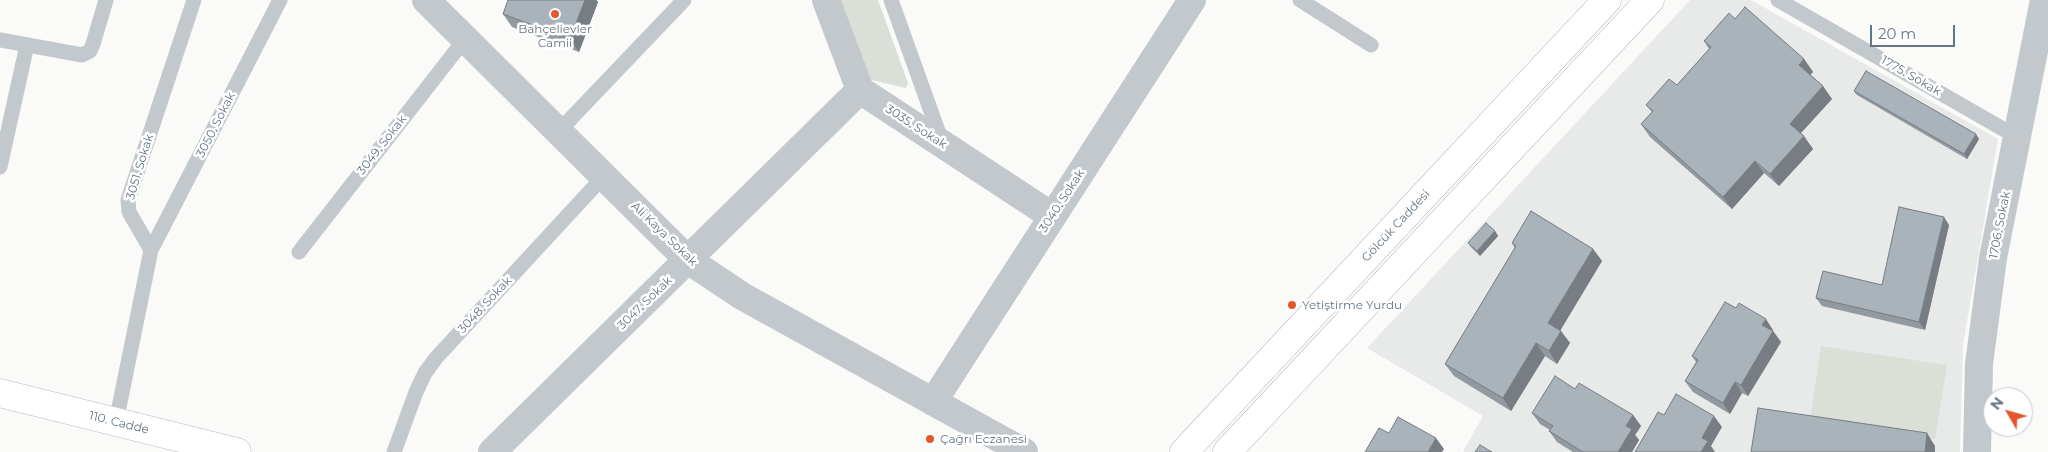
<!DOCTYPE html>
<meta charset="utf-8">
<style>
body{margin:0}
#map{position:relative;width:2048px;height:452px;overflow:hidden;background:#fafaf8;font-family:Montserrat,sans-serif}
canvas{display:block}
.north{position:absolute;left:1983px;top:387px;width:50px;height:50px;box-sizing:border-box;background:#fff;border:1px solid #c1c8cd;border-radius:50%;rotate:308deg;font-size:14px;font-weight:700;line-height:20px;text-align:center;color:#657683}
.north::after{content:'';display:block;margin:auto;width:18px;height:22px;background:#e4572e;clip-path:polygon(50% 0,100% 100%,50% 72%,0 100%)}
.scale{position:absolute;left:1870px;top:25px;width:85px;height:22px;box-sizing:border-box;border:2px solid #657683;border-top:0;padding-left:6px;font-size:15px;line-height:18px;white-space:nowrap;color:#657683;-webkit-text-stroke:4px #fff;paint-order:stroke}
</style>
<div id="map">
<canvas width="2048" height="452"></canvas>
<div class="north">N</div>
<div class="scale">20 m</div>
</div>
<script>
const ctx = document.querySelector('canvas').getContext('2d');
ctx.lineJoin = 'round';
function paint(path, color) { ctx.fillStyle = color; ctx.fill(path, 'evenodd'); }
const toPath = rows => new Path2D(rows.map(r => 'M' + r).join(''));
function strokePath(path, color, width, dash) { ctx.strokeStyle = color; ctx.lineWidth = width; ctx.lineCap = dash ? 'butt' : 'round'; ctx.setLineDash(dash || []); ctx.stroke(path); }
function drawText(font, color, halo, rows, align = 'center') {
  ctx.font = font + ' Montserrat,sans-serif'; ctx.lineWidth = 5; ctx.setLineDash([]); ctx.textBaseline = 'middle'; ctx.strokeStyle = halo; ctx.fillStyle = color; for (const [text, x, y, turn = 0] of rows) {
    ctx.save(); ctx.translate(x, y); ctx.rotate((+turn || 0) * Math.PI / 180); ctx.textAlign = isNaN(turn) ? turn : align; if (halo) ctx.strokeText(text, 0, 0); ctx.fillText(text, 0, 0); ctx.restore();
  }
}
const built = toPath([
 [1690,0,1751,0,1998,139,1963,345,1960,452,1463,452,1483,416,1367,348]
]);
const green = toPath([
 [837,0,878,0,908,83,906,88,871,80],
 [1821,346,1947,365,1935,439,1810,420]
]);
const lane = toPath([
 [891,0,942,142],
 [1300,0,1371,45],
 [1778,0,2017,137],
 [0,40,82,55,90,51,93,44,106,0],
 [559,131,684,0],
 [0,167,27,45],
 [151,250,280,0],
 [299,252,465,39],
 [116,422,151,250,129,212,128,200,194,0],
 [394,452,416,392,425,373,436,358,604,176]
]);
const street = toPath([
 [426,0,688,260,742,296,1024,452],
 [826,0,860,90,1052,216],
 [933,402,1192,0],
 [492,452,860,90],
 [1977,452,1979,364,1993,258,2044,0]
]);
const secondary = toPath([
 [0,393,237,452]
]);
const primary = toPath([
 [1184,452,1607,0],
 [1227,452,1650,0]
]);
const wall = toPath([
 [508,0,596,0,598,2,579,52,512,27,503,14],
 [1735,19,1804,59,1813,72,1810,75,1832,99,1801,133,1813,149,1779,186,1764,173,1732,209,1650,137,1641,124,1652,112,1646,105,1677,85,1709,49,1704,41],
 [1854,91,1979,139,1967,159,1857,95],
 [1949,225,1925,330,1822,306,1816,298,1882,285],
 [1495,231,1498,236,1480,256,1471,247,1468,243],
 [1512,243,1593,249,1602,261,1560,330,1570,343,1557,364,1545,356,1511,411,1454,376,1445,364,1515,248],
 [1773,330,1773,331,1781,342,1748,396,1742,393,1730,414,1693,392,1685,381,1696,362,1692,356],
 [1575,389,1633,415,1641,426,1635,435,1639,440,1632,452,1573,452,1557,442,1549,431,1550,430,1540,424,1532,413]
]);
const shadedWall = toPath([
 [585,0,596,0,598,2,579,52,570,39],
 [1804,59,1813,72,1808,77,1799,65],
 [1823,86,1832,99,1798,136,1790,124],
 [1976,134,1979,139,1967,159,1964,154],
 [1804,136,1813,149,1779,186,1770,174],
 [1755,161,1764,173,1732,209,1723,197],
 [1944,217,1949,225,1925,330,1919,322],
 [1495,231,1498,236,1480,256,1477,251],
 [1593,249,1602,261,1557,336,1548,323],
 [1766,319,1773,330,1770,335,1762,325],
 [1561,331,1570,343,1557,364,1549,351],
 [1773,331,1781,342,1748,396,1741,385],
 [1536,343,1545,356,1511,411,1503,398],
 [1735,382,1742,393,1730,414,1723,403],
 [1633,415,1641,426,1635,435,1639,440,1632,452,1618,452,1626,426],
 [1714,416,1722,427,1711,446,1715,452,1701,452,1702,438],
 [1927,433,1935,446,1935,452,1925,452],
 [1436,438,1444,449,1442,452,1428,452]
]);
const building = toPath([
 [508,0,585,0,570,39,503,14,508,0],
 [1745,7,1804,59,1799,65,1823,86,1790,124,1804,136,1770,174,1755,161,1723,197,1641,124,1653,111,1646,105,1669,79,1677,85,1711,47,1704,41,1729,13,1735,19,1745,7],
 [1866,71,1976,134,1964,154,1854,91,1866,71],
 [1899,207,1944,217,1919,322,1816,298,1823,271,1882,285,1899,207],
 [1531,211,1593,249,1548,323,1561,331,1549,351,1536,343,1503,398,1445,364,1516,246,1512,243,1531,211],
 [1486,223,1495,231,1477,251,1468,243,1486,223],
 [1725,302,1736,308,1739,303,1766,319,1762,325,1773,331,1741,385,1735,382,1723,403,1685,381,1698,360,1692,356,1725,302],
 [1555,376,1575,389,1579,383,1633,415,1626,426,1632,429,1618,452,1583,452,1549,431,1553,426,1532,413,1555,376],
 [1676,394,1714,416,1702,438,1708,441,1701,452,1635,452,1658,412,1664,415,1676,394],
 [1758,408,1927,433,1925,452,1751,452,1758,408],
 [1398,417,1436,438,1428,452,1365,452,1379,428,1389,433,1398,417],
 [1480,445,1492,452,1475,452,1480,445]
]);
const markers = [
 [555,14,5,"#e4572e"],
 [1292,305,5,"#e4572e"],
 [930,439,5,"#e4572e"]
];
const poiNames = [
 ["Bahçelievler",555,29,"center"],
 ["Camii",555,43,"center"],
 ["Yetiştirme Yurdu",1302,305],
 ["Çağrı Eczanesi",940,439]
];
const streetNames = [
 ["1775. Sokak",1911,76,30],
 ["3050. Sokak",216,125,-63],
 ["3035. Sokak",916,127,33],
 ["3049. Sokak",382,145,-52],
 ["3051. Sokak",140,167,-73],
 ["3040. Sokak",1062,201,-57],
 ["1706. Sokak",2000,225,-79],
 ["Gölcük Caddesi",1396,226,-47],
 ["Ali Kaya Sokak",664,234,44],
 ["3047. Sokak",645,303,-44],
 ["3048. Sokak",485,305,-47],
 ["110. Cadde",119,423,14]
];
paint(built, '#e8e9e9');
paint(green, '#dadfd7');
strokePath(secondary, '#b3babf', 29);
strokePath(primary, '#b5babe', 29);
strokePath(lane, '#c3c8cc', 15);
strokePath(street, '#c3c8cc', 28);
strokePath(secondary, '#fff', 28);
strokePath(primary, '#fff', 28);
paint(wall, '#929a9f');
paint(shadedWall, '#777d82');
paint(building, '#aab3b9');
strokePath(building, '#777d82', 1);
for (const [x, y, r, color] of markers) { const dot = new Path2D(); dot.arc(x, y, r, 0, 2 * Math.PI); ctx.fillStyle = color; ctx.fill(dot); strokePath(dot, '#fff', 2); }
drawText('12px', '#657683', '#fff', poiNames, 'left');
drawText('12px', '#657683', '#fff', streetNames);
</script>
